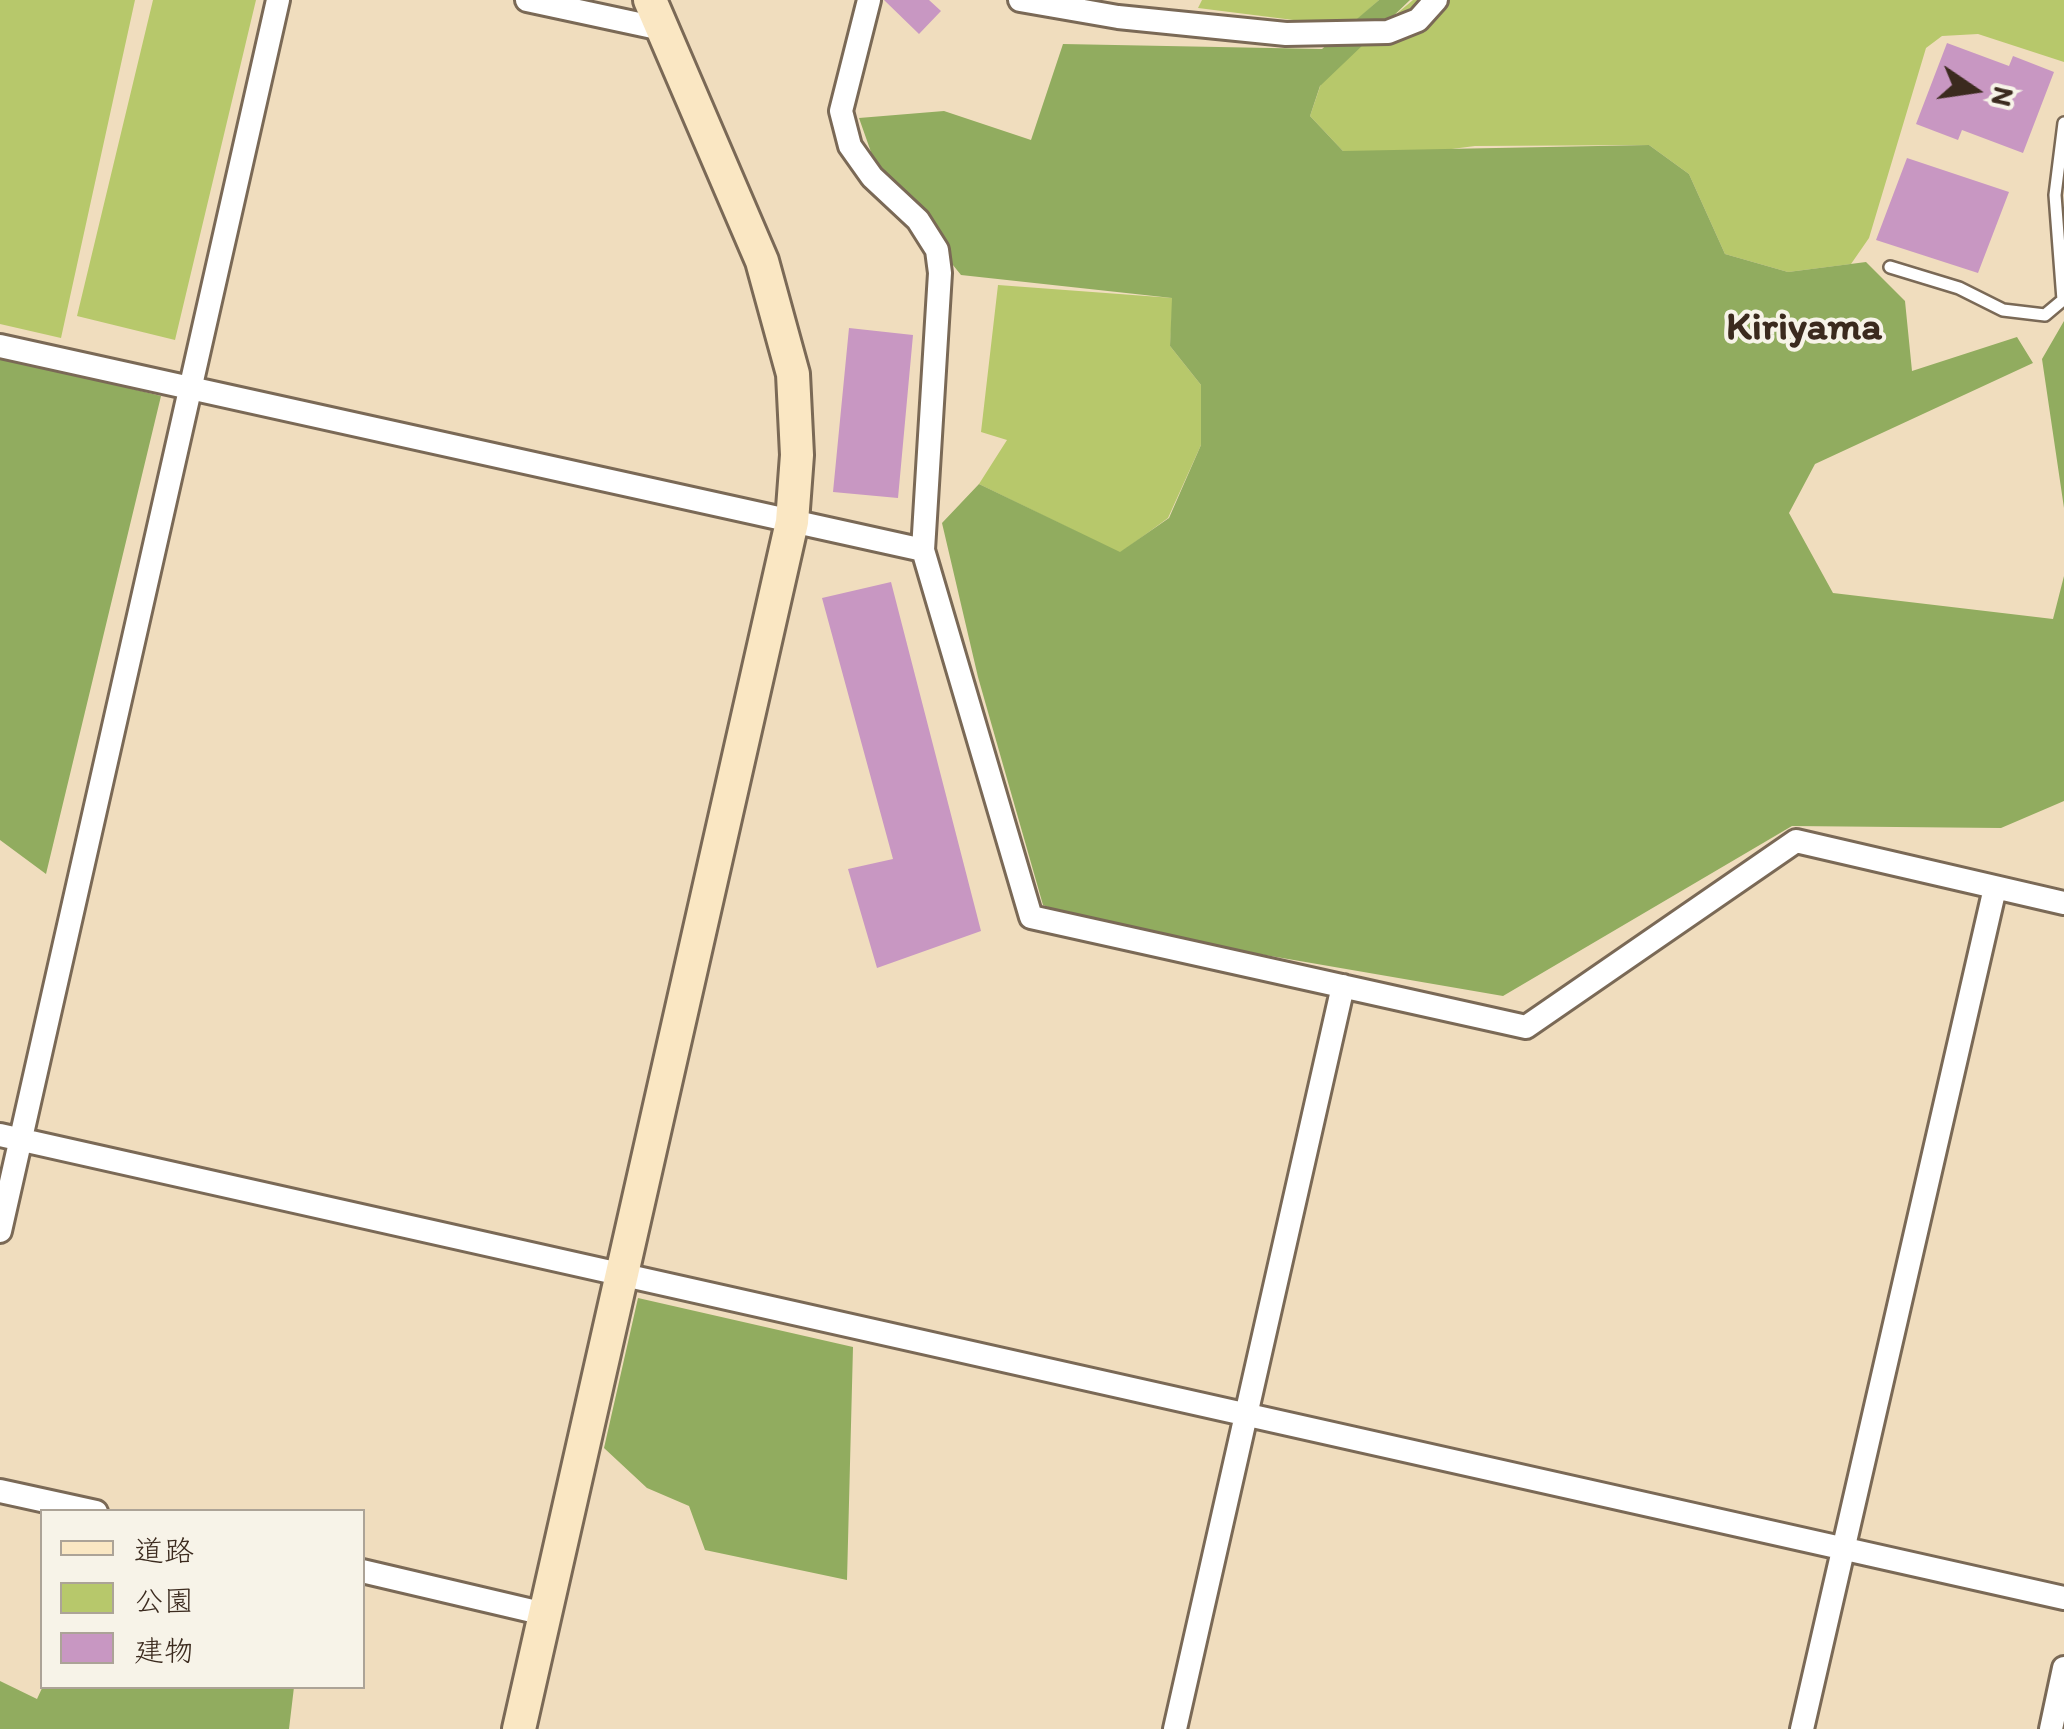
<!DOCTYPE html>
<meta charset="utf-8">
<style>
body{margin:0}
#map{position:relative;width:2064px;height:1729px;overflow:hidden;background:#f0ddbe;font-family:Itim,"Klee One",sans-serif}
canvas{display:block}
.legend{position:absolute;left:40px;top:1509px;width:325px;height:180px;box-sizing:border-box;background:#f7f3e8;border:2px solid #aca397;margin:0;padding:12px 18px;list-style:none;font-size:30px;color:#3b2a1e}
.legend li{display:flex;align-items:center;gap:20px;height:50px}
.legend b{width:50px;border:2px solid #aca397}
.north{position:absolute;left:1924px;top:40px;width:100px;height:100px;-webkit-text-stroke:8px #f7f3e8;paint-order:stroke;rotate:103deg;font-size:28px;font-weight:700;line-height:40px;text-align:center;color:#3b2a1e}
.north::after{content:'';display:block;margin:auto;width:35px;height:45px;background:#3b2a1e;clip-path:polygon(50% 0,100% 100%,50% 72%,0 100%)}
</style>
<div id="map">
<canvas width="2064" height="1729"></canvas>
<ul class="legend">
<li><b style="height:12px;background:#fae7c3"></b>道路</li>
<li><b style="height:28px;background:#b7c86b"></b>公園</li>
<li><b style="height:28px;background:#c897c2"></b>建物</li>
</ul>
<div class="north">N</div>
</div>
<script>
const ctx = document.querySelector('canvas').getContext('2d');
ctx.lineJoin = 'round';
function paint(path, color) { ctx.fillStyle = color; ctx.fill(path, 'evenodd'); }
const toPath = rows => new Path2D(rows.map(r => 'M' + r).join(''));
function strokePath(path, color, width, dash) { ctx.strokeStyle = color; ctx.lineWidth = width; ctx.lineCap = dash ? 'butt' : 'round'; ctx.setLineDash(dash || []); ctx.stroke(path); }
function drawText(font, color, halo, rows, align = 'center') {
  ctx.font = font + ' Itim,sans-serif'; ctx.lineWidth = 8; ctx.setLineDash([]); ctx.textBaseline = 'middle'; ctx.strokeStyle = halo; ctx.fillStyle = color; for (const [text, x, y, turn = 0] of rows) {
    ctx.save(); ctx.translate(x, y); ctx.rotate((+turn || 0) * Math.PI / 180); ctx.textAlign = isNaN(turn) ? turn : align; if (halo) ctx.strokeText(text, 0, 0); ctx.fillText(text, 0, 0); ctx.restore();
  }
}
const green = toPath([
 [0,0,135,0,61,338,0,324],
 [153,0,256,0,175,340,77,316],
 [1202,0,1379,0,1349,27,1198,8],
 [1413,0,2064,0,2064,62,1978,34,1942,36,1926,48,1869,238,1851,264,1788,272,1725,254,1689,174,1649,145,1475,146,1405,155,1343,151,1310,116,1324,75],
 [998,285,1173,298,1170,346,1201,385,1201,445,1168,518,1120,553,979,484,1007,440,981,432]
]);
const forest = toPath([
 [1379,0,1410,0,1320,86,1310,116,1343,151,1649,145,1689,174,1725,254,1788,272,1866,262,1905,301,1912,371,2017,337,2033,363,1815,464,1789,513,1833,593,2053,619,2064,576,2064,801,2001,828,1792,826,1503,996,1259,954,1124,936,1043,905,978,677,942,523,979,484,1120,552,1169,518,1201,445,1201,385,1170,346,1172,298,961,275,878,172,859,118,944,111,1031,140,1063,44,1322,49],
 [2064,321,2064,508,2042,359],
 [0,356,161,396,46,874,0,840],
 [638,1298,853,1347,847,1580,705,1550,689,1506,647,1488,604,1448],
 [0,1681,37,1699,43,1686,294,1687,289,1729,0,1729]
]);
const building = toPath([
 [884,0,929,0,941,11,919,34],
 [1947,43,2009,66,2013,56,2054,72,2023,153,1962,130,1958,140,1916,124],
 [1907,158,2009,192,1978,273,1876,240],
 [849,328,913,335,898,498,833,492],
 [891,582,981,931,877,968,848,869,893,859,822,598]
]);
const lane = toPath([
 [1890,267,1959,288,2003,310,2045,315,2063,300,2055,195,2064,123]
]);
const street = toPath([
 [527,0,662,29],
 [1020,0,1118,17,1286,34,1388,32,1418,20,1436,0],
 [0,346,923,550,940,273,937,250,918,220,872,177,850,146,841,111,869,0],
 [923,550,1031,917,1526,1027,1796,841,2064,903],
 [0,1135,2064,1598],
 [0,1231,278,0],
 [0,1491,96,1512],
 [362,1571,545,1614],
 [1175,1729,1343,986],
 [1802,1729,1995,888],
 [2051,1729,2064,1668]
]);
const secondary = toPath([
 [519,1729,792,522,797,455,793,374,762,261,650,0]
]);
const quarterNames = [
 ["Kiriyama",1804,329]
];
paint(green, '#b7c86b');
paint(forest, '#91ac5f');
paint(building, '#c897c2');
strokePath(lane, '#7a6956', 16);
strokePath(street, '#7a6956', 28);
strokePath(secondary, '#7a6956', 38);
strokePath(lane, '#fff', 11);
strokePath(street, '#fff', 22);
strokePath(secondary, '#fae7c3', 32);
drawText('bold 40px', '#3b2a1e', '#f7f3e8', quarterNames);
</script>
